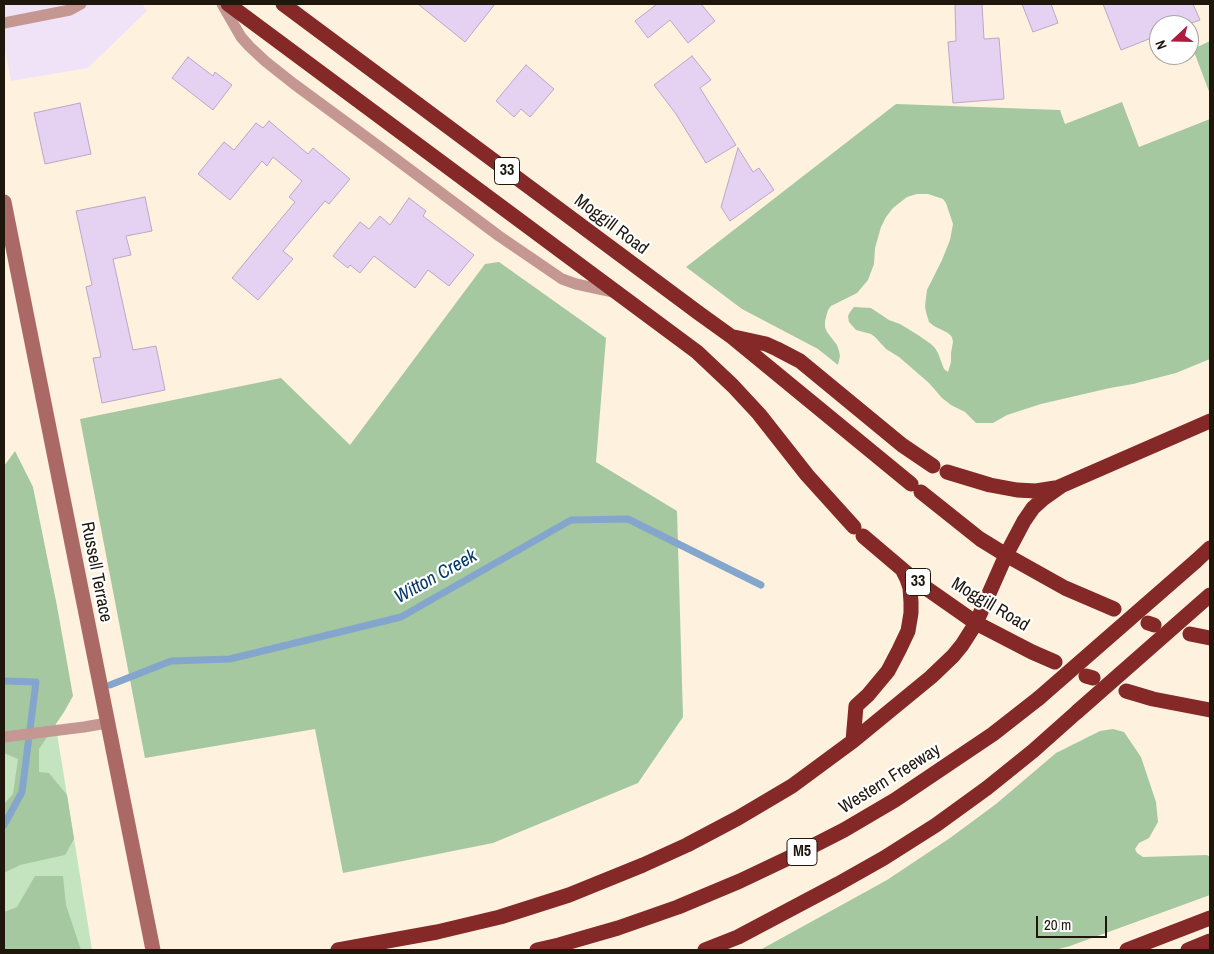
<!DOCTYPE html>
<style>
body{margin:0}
#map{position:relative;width:1214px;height:954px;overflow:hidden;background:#fef1de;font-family:"Archivo Narrow",sans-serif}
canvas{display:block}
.frame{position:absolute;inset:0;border:5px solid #1f170c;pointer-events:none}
.north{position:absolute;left:1149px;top:15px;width:50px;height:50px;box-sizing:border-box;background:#fff;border:1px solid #a5a29e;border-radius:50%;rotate:249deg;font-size:14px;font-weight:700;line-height:20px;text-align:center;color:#1f170c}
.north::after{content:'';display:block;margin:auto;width:18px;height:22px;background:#af1b3c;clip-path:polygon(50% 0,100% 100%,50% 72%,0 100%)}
.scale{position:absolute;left:1036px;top:916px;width:71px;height:22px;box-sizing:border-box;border:2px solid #1f170c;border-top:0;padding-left:6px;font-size:15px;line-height:18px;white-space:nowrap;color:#1f170c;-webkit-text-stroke:4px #fff;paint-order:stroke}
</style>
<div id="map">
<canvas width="1214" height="954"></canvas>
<div class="frame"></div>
<div class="north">N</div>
<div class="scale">20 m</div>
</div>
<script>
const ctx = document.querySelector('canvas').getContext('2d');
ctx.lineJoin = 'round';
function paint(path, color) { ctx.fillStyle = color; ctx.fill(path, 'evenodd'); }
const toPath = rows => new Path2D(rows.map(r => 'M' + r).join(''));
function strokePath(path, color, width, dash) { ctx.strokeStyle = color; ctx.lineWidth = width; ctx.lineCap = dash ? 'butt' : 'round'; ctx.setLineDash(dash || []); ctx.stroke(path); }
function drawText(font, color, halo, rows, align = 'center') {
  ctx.font = font + ' "Archivo Narrow",sans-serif'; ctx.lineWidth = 4.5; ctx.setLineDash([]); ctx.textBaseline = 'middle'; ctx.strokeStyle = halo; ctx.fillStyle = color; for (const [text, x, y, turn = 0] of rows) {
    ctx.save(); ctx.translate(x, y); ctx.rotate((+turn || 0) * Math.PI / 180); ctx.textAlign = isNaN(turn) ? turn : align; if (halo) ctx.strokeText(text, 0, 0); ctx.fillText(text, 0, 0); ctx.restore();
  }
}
const commercial = toPath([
 [4,4,142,4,147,11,88,68,11,81,4,46]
]);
const green = toPath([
 [40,629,67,795,92,950,4,950,4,630]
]);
const forest = toPath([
 [1210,41,1210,94,1193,49],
 [1122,102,1139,147,1210,119,1210,359,1176,373,1133,384,1110,388,1041,404,1007,415,993,423,976,423,965,412,951,405,942,398,929,383,899,357,886,349,875,337,871,334,856,330,849,322,848,316,850,312,854,307,871,308,889,320,900,324,918,335,931,344,935,348,938,353,944,369,948,372,951,362,951,353,953,342,952,337,948,333,934,326,929,322,926,312,925,306,927,290,942,260,950,240,953,224,946,203,943,199,928,194,917,194,907,197,893,208,886,217,881,227,875,248,874,264,868,280,857,293,831,306,828,310,825,321,825,327,827,332,837,345,839,351,840,356,838,365,818,349,742,309,686,267,896,104,1060,110,1065,124],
 [499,262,606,338,596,462,677,511,683,717,638,783,493,843,343,873,315,729,145,758,80,419,281,378,350,445,485,264],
 [15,451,33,487,57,606,73,696,64,712,39,749,39,772,49,773,67,795,74,839,65,855,20,865,4,873,4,804,13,794,18,759,4,753,4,466],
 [1113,729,1124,732,1141,757,1156,802,1158,822,1149,838,1139,843,1135,849,1137,853,1143,857,1207,855,1210,857,1210,895,1070,946,1055,950,760,950,887,880,950,838,996,804,1056,753,1100,731],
 [35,876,63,876,66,905,81,950,4,950,4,912,17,907]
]);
const stream = toPath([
 [4,681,36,682,22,792,4,825],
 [110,685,171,661,230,659,401,617,571,520,628,519,761,585]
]);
const building = toPath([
 [418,4,495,4,465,42,418,4],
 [657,4,701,4,715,21,688,43,670,20,648,38,635,21,657,4],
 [955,4,982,4,984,39,999,38,1004,99,953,103,948,42,956,41,955,4],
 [1022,4,1051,4,1058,23,1033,32,1022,4],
 [1103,4,1193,4,1200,20,1186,25,1159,25,1159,35,1121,50,1103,4],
 [692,56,711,80,700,88,736,145,706,163,676,114,654,85,692,56],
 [188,57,213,76,215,72,232,85,213,110,172,78,188,57],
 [526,65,554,89,530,117,521,109,514,117,496,101,526,65],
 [80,103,91,154,45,164,34,113,80,103],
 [269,121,308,154,313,148,350,179,329,204,325,201,283,251,293,259,258,300,232,278,295,202,289,197,302,181,273,157,267,166,262,161,230,200,198,174,224,142,234,150,256,123,263,128,269,121],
 [738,148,753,172,759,168,774,190,730,221,721,207,738,148],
 [145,197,152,231,126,236,131,255,113,259,133,350,156,346,165,390,102,403,93,358,101,357,86,287,92,285,76,211,145,197],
 [409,198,426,211,423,216,474,255,449,286,428,270,415,288,374,256,360,273,350,265,348,268,333,256,360,222,369,229,380,216,390,225,409,198]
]);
const lane = toPath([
 [222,4,241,37,249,46,265,61,294,84,377,145,499,236,562,279,576,284,613,292],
 [4,23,70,10,81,4],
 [4,737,84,727,107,723]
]);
const secondary = toPath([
 [4,202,153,950]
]);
const highway = toPath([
 [228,4,697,352,733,386,759,414,807,475,854,527],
 [283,4,700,314,732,337,911,484],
 [734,337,766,344,777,349,800,361,902,445,933,466],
 [947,472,990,485,1017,490,1036,491,1055,488],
 [921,492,980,539,1006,555,1065,588,1114,609],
 [863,536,916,581,976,623,1032,652,1055,662],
 [1196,561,1210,548],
 [1148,623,1154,625],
 [1190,634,1210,638],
 [1086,676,1093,678],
 [1126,691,1153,699,1210,710],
 [853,741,856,706,868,695,888,671,899,650,908,631,911,613,911,602,910,588,907,579,903,571],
 [338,950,437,932,500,917,569,895,643,865,687,845,738,818,792,786,853,741,931,677,953,656,962,645,976,623,1006,555,1024,521,1033,508,1044,498,1061,486,1210,421],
 [537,950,559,945,618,928,678,907,740,881,799,853,844,830,895,800,993,734,1039,698],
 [705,950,738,937,838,884,884,858,936,825,987,788,1033,751,1078,711],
 [1127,950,1210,918],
 [1188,950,1210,941]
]);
const highwayBridge = toPath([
 [1039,698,1196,561],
 [1078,711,1210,595]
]);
const shields = [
 [507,171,25],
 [918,582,25],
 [802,852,30]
];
const shieldNames = [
 ["33",507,171],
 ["33",918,582],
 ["M5",802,852]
];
const streetNames = [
 ["Moggill Road",611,225,37],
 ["Russell Terrace",96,572,79],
 ["Moggill Road",990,605,31],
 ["Western Freeway",890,779,-32]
];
const waterNames = [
 ["Witton Creek",436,577,-29]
];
paint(commercial, '#f1e3f7');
paint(green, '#c3e4bf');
paint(forest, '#a5c8a1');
strokePath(stream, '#85a6cc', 7);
paint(building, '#e5d1f1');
strokePath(building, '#baa7c6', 1);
strokePath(lane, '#c59793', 11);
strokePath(secondary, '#ab6965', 15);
strokePath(highway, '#842828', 15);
strokePath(highwayBridge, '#842828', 15);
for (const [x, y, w] of shields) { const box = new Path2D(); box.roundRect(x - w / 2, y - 13.5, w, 27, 4); ctx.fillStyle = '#fff'; ctx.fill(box); strokePath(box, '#1f170c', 1); }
drawText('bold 16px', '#1f170c', null, shieldNames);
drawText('18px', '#1f170c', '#fff', streetNames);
drawText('italic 19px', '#053a69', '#fff', waterNames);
</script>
